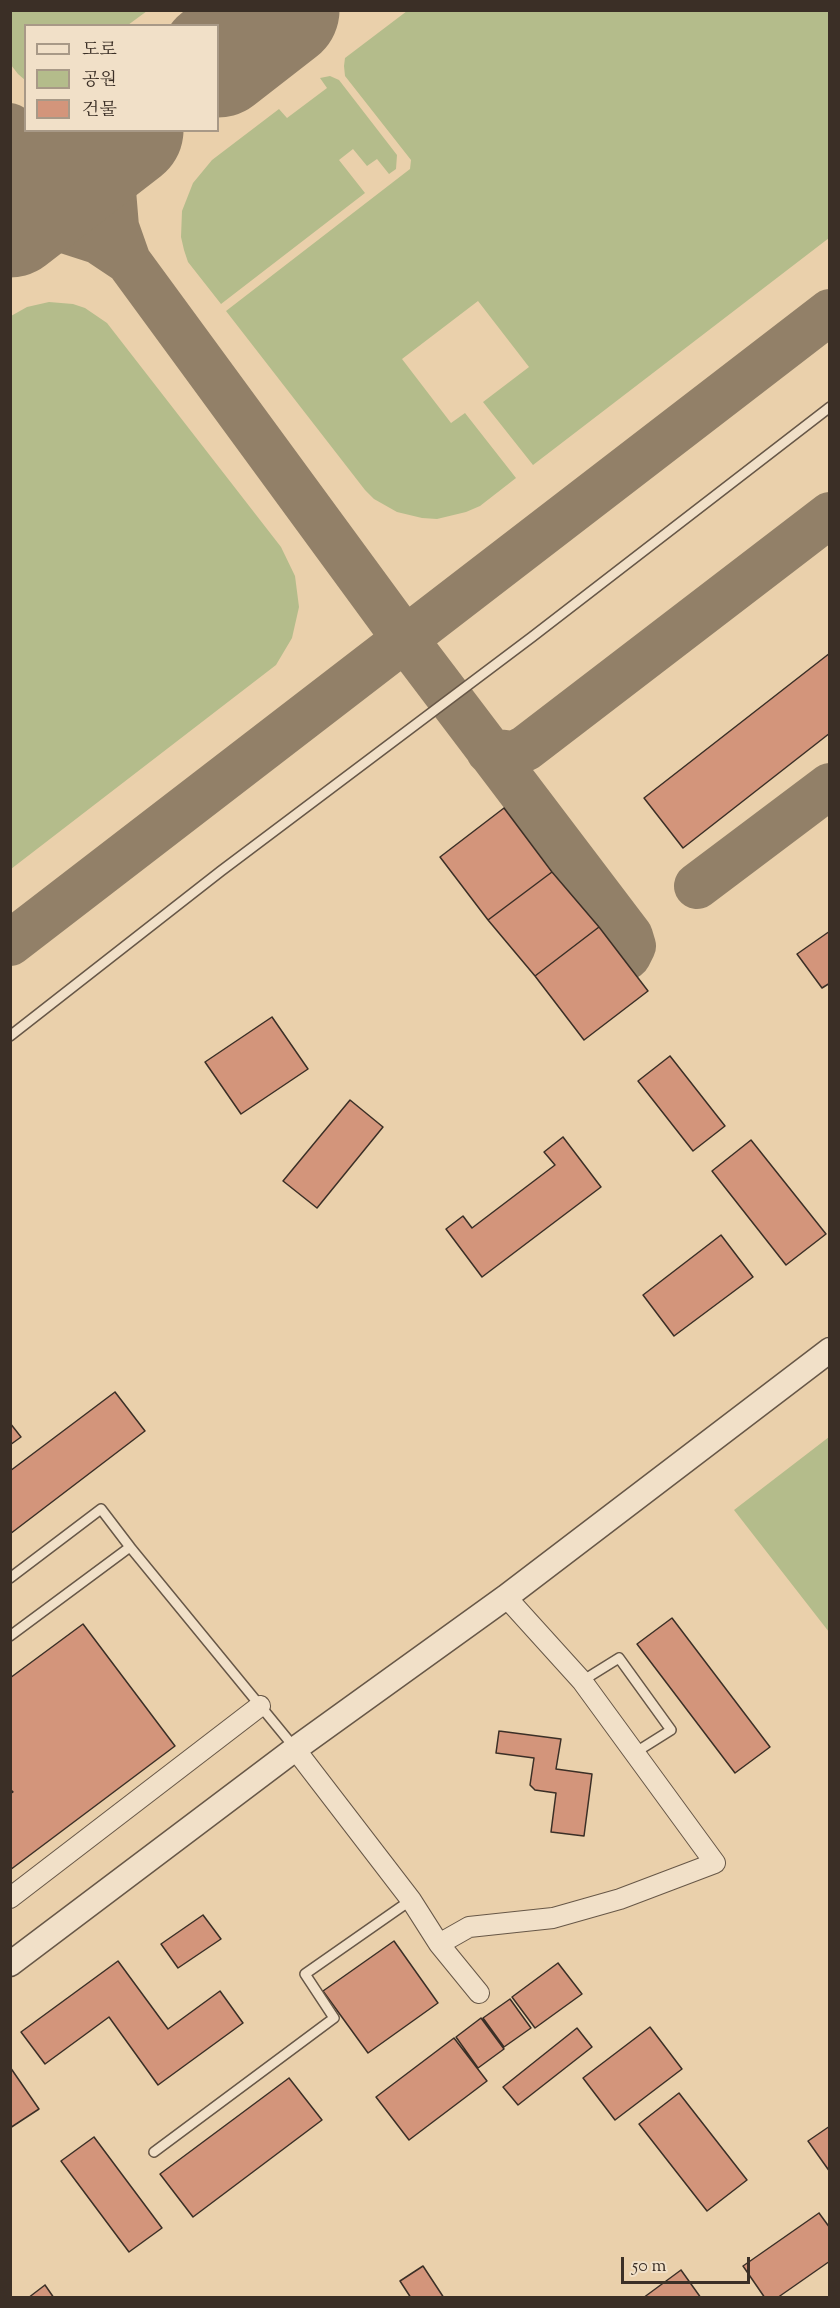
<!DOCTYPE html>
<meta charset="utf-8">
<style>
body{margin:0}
#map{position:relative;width:840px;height:2308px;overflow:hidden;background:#ead0ab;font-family:"Sorts Mill Goudy","Noto Serif KR",serif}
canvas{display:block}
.frame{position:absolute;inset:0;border:12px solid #3b2f26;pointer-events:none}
.legend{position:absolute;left:24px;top:24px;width:195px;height:108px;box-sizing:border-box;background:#f1e0c8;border:2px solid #a89987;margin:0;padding:8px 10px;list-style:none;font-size:18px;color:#3b2f26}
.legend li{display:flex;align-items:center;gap:12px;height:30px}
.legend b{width:30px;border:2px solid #a89987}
.scale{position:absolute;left:621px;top:2257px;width:129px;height:27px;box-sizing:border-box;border:3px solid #3b2f26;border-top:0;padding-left:8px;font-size:18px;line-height:21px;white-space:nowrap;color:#3b2f26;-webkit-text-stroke:4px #f1e0c8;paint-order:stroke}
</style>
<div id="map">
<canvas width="840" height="2308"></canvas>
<div class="frame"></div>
<ul class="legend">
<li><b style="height:8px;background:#f1e0c8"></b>도로</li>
<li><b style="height:16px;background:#b4bc8b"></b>공원</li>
<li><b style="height:16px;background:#d3957b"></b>건물</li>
</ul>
<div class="scale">50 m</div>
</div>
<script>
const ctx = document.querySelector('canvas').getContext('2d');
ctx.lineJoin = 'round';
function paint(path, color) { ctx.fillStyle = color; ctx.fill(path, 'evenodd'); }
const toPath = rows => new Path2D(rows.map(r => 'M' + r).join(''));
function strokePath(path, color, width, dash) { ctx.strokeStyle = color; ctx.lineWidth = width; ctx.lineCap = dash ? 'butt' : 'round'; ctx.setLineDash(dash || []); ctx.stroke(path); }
const green = toPath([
 [11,10,147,10,147,11,128,25,26,26,25,80,18,74,11,65],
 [407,11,829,11,829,238,533,465,483,402,529,367,478,301,402,359,451,423,465,413,516,478,480,506,466,512,437,519,422,518,397,512,374,499,365,490,226,311,410,169,411,160,345,76,344,66,345,58],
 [330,76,339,80,397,155,396,169,389,174,377,159,367,166,353,149,339,160,365,193,221,304,188,262,184,250,181,237,182,211,193,183,212,160,279,109,287,118,327,88,320,78],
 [49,302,73,304,85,308,107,323,281,547,295,576,299,607,292,638,276,665,11,869,11,316,27,307],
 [829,1437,829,1632,734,1510]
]);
const taxiway = toPath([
 [10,126,14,151,10,184],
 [131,130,118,159,113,191,116,227,128,261,405,639,630,936,633,946,628,956,622,960],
 [10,231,46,228,64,230,98,241,128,261],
 [489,751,514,754,526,748,830,515],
 [697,886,830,786],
 [10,943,830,312]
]);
const runway = toPath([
 [218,59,281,10],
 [10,219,125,130]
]);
const building = toPath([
 [830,653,830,733,683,848,644,798,830,653],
 [504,808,552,872,488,920,440,857,504,808],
 [552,872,599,927,535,976,488,920,552,872],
 [599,927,648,991,584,1040,535,976,599,927],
 [830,931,830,983,822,988,797,954,830,931],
 [272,1017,308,1069,241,1114,205,1062,272,1017],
 [670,1056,725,1126,693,1151,638,1081,670,1056],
 [350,1100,383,1127,317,1208,283,1181,350,1100],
 [563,1137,601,1187,482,1277,446,1229,463,1216,472,1228,555,1165,544,1152,563,1137],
 [751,1140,826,1234,786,1265,712,1171,751,1140],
 [721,1235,753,1277,674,1336,643,1295,721,1235],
 [115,1392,145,1431,10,1534,10,1471,115,1392],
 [10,1423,21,1437,10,1445,10,1423],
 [672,1618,770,1747,735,1773,637,1644,672,1618],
 [83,1624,175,1746,10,1870,10,1794,13,1792,10,1789,10,1678,83,1624],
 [499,1731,561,1739,556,1769,592,1774,584,1836,551,1832,556,1793,535,1790,530,1785,534,1758,496,1753,499,1731],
 [203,1915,221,1939,178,1968,161,1944,203,1915],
 [394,1941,438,2003,368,2053,323,1991,394,1941],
 [118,1961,168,2029,220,1991,243,2023,158,2085,109,2017,45,2064,21,2032,118,1961],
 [558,1963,582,1994,535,2028,512,1997,558,1963],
 [510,1999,531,2028,504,2047,483,2018,510,1999],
 [481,2018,504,2049,478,2068,456,2037,481,2018],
 [650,2027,682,2069,615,2120,583,2078,650,2027],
 [577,2028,592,2047,518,2105,503,2087,577,2028],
 [454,2038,487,2081,409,2140,376,2097,454,2038],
 [10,2067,39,2109,10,2128,10,2067],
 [289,2078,322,2120,193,2217,160,2174,289,2078],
 [679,2093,747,2180,707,2211,639,2124,679,2093],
 [830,2126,830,2172,808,2141,830,2126],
 [94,2137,162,2228,129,2252,61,2161,94,2137],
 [819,2213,830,2228,830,2261,777,2298,765,2298,743,2266,819,2213],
 [423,2266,444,2298,411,2298,400,2281,423,2266],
 [681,2270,701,2298,643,2298,681,2270],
 [45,2285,54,2298,28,2298,45,2285]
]);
const service = toPath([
 [10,1036,221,871,532,637,830,407],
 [10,1578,101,1509,130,1547],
 [10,1636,130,1547,294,1747],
 [582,1681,619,1658,671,1730,636,1752],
 [154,2152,334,2018,305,1974,411,1900]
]);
const minor = toPath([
 [295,1749,411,1900,439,1944,469,1927,553,1918,620,1899,715,1863,582,1681,506,1597],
 [10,1898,260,1706],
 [439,1944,479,1993]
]);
const tertiary = toPath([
 [10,1964,295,1749,506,1597,830,1350]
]);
paint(green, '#b4bc8b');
strokePath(taxiway, '#928068', 46);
strokePath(runway, '#928068', 117);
paint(building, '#d3957b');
strokePath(building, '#3b2f26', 1.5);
strokePath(service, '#675747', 12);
strokePath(minor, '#675747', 22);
strokePath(tertiary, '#675747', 27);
strokePath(service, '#f1e0c8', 9);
strokePath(minor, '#f1e0c8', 20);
strokePath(tertiary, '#f1e0c8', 24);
</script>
